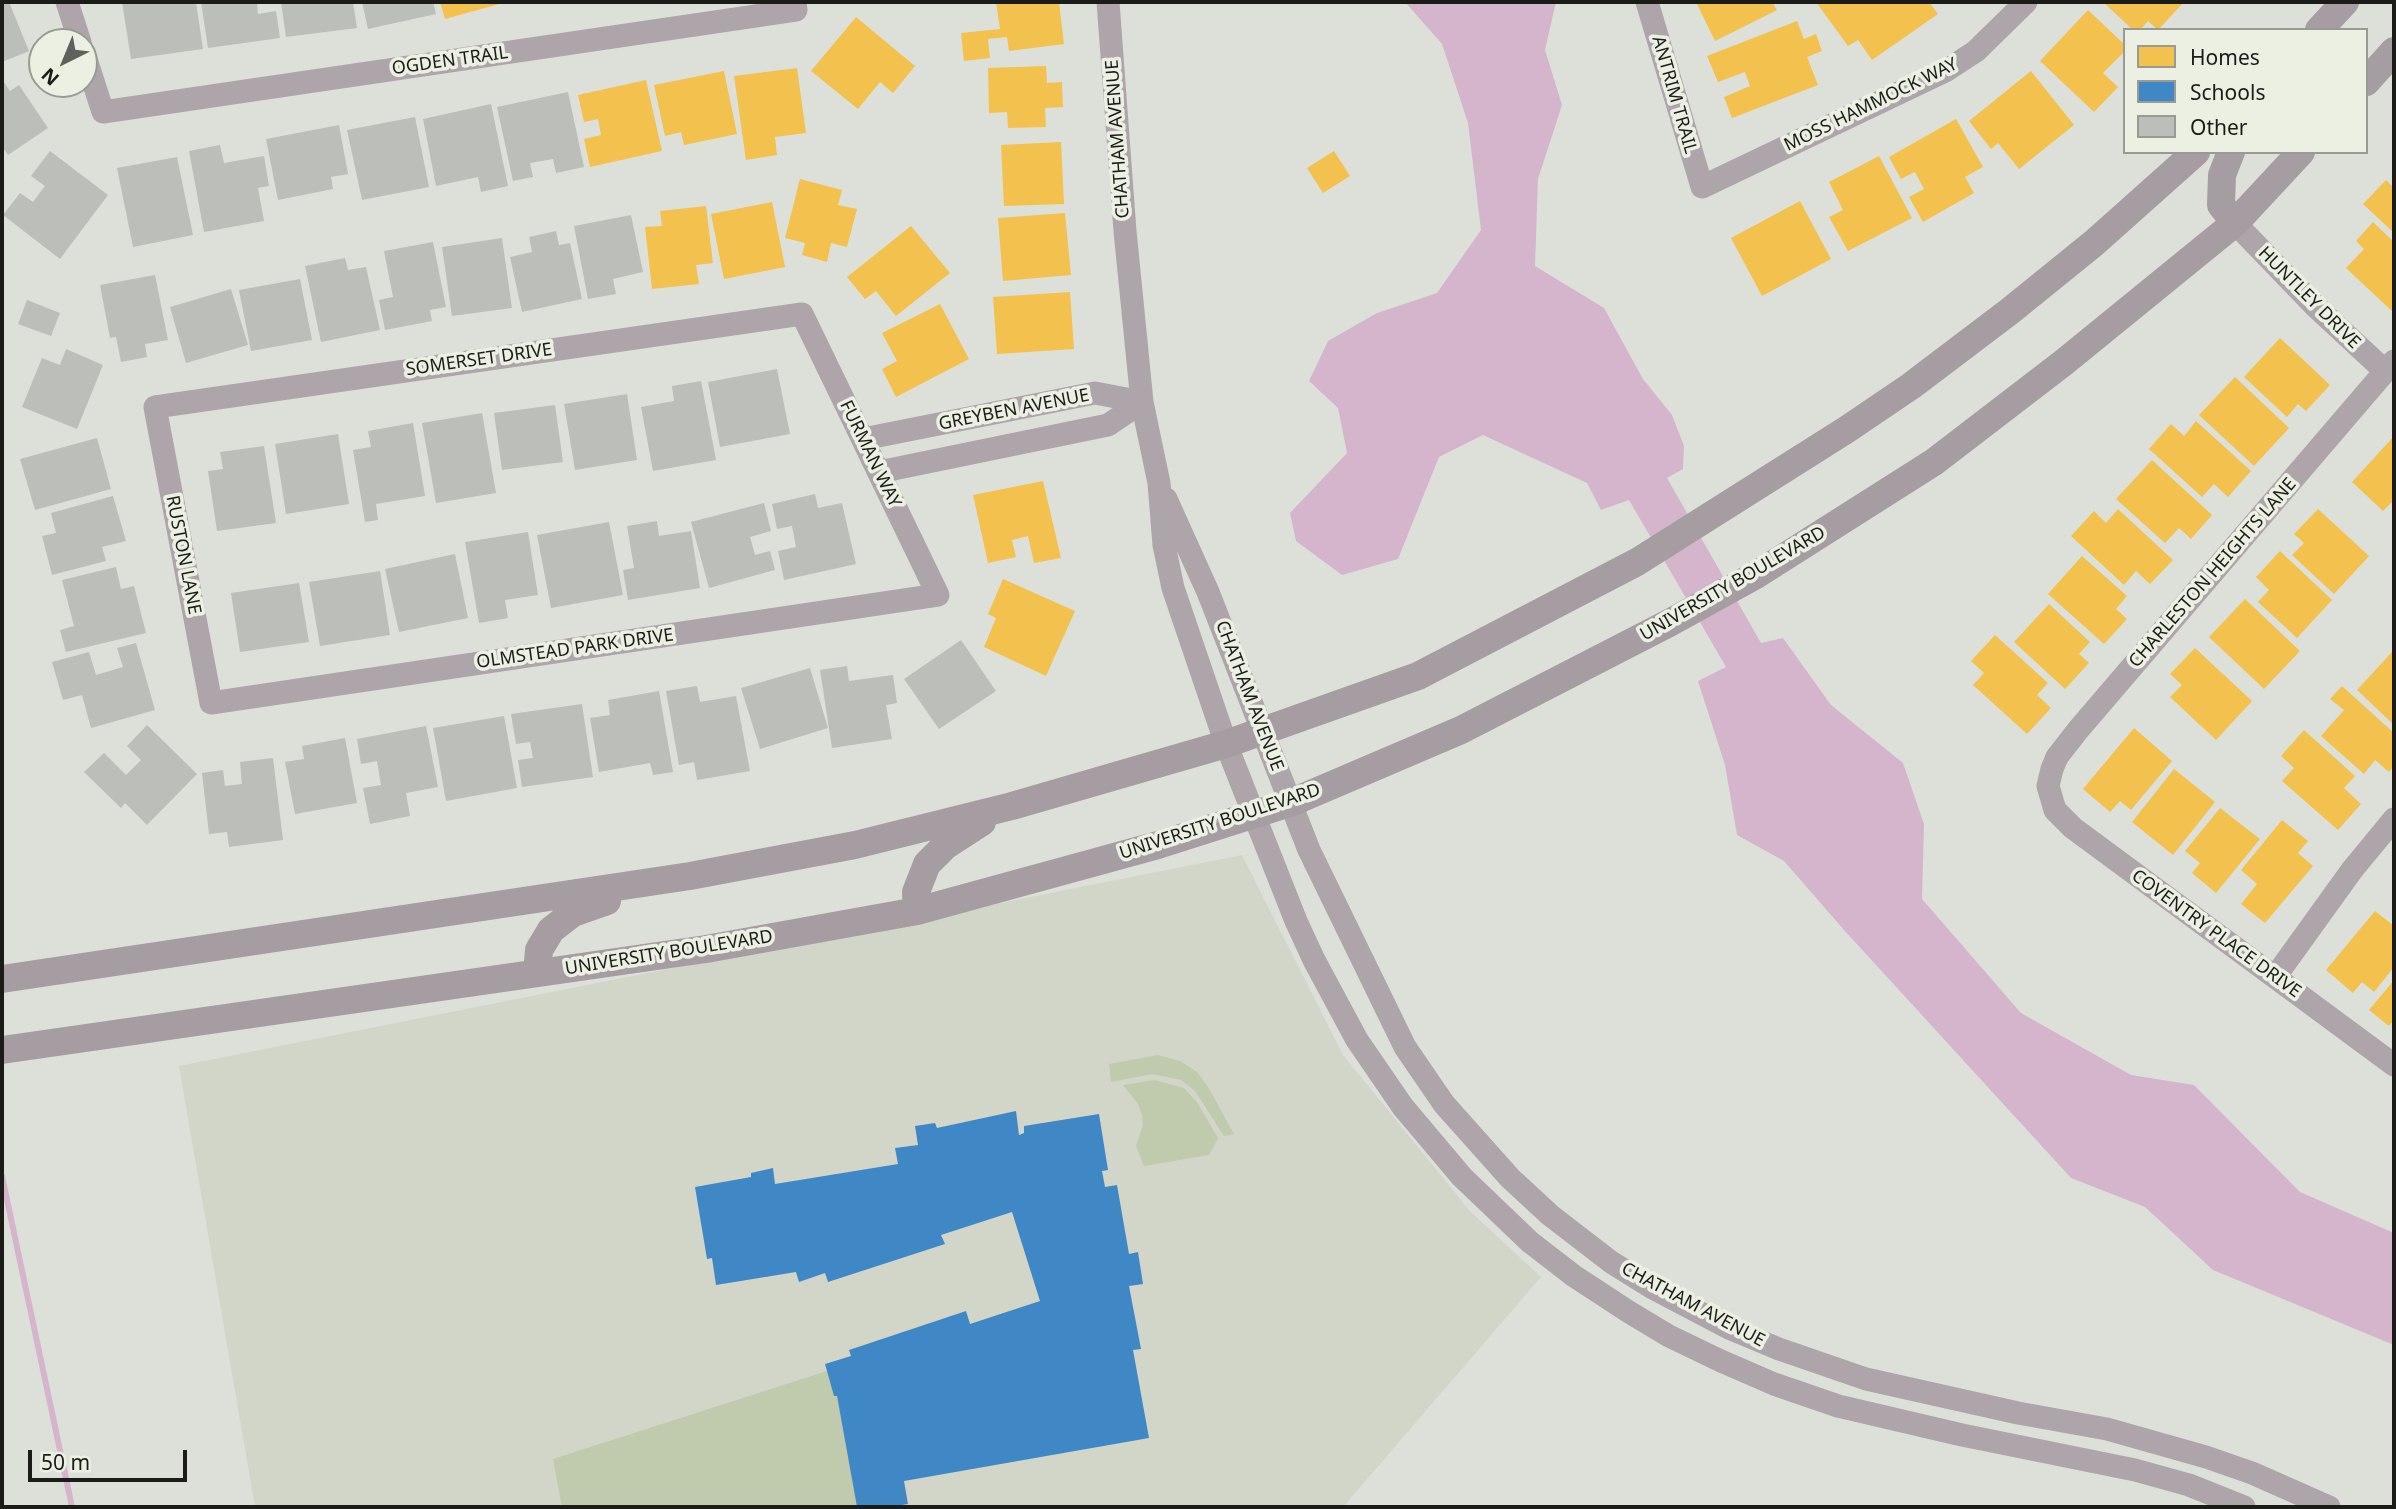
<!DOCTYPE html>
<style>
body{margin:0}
#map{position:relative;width:2396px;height:1509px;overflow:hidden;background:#dde0d9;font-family:"Noto Sans",sans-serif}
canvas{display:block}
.frame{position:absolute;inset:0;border:4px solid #1b1c18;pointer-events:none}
.legend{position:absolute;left:2123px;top:28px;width:245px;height:126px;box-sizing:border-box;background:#ebf0e3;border:2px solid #989b92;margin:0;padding:9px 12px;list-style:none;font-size:21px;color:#1b1c18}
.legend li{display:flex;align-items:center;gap:14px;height:35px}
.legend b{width:35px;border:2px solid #989b92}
.north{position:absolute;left:28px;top:28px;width:70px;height:70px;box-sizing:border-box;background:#ebf0e3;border:2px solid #989b92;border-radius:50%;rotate:223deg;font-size:19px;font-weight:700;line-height:28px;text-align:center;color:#1b1c18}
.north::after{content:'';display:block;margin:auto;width:24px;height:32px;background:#5f615c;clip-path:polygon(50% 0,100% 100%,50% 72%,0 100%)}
.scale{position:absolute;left:28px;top:1450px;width:159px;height:32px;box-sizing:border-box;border:4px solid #1b1c18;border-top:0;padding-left:9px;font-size:21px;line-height:24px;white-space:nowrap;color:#1b1c18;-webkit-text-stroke:5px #ebf0e3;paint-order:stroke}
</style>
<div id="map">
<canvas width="2396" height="1509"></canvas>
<div class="frame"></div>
<ul class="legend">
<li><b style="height:19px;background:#f2c14e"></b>Homes</li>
<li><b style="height:19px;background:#3f88c5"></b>Schools</li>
<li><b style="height:19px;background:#bcbeb9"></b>Other</li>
</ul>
<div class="north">N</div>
<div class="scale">50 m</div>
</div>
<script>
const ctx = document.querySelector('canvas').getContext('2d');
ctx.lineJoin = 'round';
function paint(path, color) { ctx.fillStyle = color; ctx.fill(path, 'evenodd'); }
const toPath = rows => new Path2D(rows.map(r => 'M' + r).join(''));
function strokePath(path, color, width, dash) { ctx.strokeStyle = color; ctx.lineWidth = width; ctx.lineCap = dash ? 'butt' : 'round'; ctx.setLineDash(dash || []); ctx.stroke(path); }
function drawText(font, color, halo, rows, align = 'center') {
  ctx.font = font + ' "Noto Sans",sans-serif'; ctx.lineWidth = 7; ctx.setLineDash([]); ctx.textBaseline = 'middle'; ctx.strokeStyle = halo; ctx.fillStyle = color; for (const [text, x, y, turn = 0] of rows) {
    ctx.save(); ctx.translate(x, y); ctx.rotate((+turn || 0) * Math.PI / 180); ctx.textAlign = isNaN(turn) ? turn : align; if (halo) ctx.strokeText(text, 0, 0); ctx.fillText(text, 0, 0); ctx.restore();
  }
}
const built = toPath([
 [1242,855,1343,1055,1470,1211,1541,1277,1343,1507,255,1507,179,1066]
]);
const green = toPath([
 [1158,1055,1180,1061,1197,1072,1208,1087,1234,1134,1224,1136,1195,1091,1181,1080,1152,1074,1111,1082,1109,1064],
 [1154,1080,1184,1088,1197,1102,1218,1138,1209,1155,1144,1166,1136,1146,1143,1125,1142,1115,1138,1104,1123,1085],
 [827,1371,837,1395,857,1507,562,1507,553,1459]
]);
const water = toPath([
 [1405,2,1556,2,1545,50,1562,105,1538,179,1535,266,1604,308,1643,379,1672,415,1684,446,1683,469,1667,478,1761,643,1783,638,1831,705,1903,763,1924,824,1922,899,2021,1013,2131,1075,2194,1085,2300,1192,2394,1233,2394,1345,2213,1270,2145,1207,2071,1178,1844,930,1784,861,1737,835,1725,765,1698,681,1726,667,1629,500,1601,510,1587,483,1483,435,1439,457,1398,559,1342,575,1296,541,1290,513,1347,453,1338,408,1309,381,1328,341,1377,313,1437,293,1481,230,1468,123,1442,44]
]);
const homes = toPath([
 [440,2,503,2,503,3,445,19],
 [996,2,1059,2,1064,44,1009,51,1007,37,988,39,990,58,964,61,961,33,1000,29],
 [1696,2,1772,2,1777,10,1715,41],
 [1816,2,1929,2,1938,14,1872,60,1858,40,1848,46],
 [2103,2,2184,2,2158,30,2148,21,2140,30,2133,30],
 [2088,10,2125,45,2125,51,2103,73,2118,87,2094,112,2040,61],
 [856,17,915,66,893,93,880,82,858,109,811,71],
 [1797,21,1804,39,1816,34,1822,51,1807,57,1818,85,1732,118,1724,97,1750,86,1745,72,1718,82,1707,56],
 [1046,66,1047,83,1062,82,1063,107,1045,108,1046,127,1008,128,1007,112,989,113,988,68],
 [797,68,806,133,775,137,777,155,746,160,734,76],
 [724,71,737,134,684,145,681,132,665,136,654,85],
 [2031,71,2074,125,2019,169,1998,143,1991,149,1969,121],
 [646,80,662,151,590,167,584,139,601,135,598,119,584,122,578,95],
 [1956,119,1983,167,1965,177,1974,193,1923,222,1909,197,1924,189,1915,172,1901,179,1889,157],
 [1061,142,1064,204,1004,206,1001,145],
 [1334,151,1350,176,1323,193,1307,168],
 [1879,156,1912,218,1848,251,1829,217,1843,210,1829,182],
 [800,179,842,190,838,205,857,209,847,247,831,243,827,262,802,255,805,243,785,238],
 [2386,180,2394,188,2394,233,2363,204],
 [1800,201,1831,259,1762,296,1731,238],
 [772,202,785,267,724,279,711,214],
 [706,206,713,263,696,265,699,284,652,289,645,227,662,226,660,211],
 [1065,213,1071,275,1003,281,998,218],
 [2373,222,2394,242,2394,313,2346,268,2364,249,2356,241],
 [911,226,950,273,896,316,876,291,865,299,847,277],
 [1070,292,1074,349,997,354,993,297],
 [940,304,969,359,896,397,882,369,897,361,882,333],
 [2280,338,2330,385,2306,411,2298,404,2287,417,2244,377],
 [2235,377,2289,428,2254,466,2199,415],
 [2196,421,2251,471,2228,497,2214,484,2202,497,2149,449,2171,424,2184,436],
 [2394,436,2394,500,2383,511,2352,482],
 [2152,460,2212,515,2191,539,2179,528,2165,543,2116,499],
 [1043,481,1061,558,1034,563,1028,536,1012,540,1016,557,988,563,973,495],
 [2118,509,2173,560,2150,584,2136,571,2124,585,2071,536,2094,511,2106,523],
 [2318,509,2369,556,2334,594,2292,555,2304,543,2294,534],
 [2280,551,2332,600,2297,638,2258,602,2269,590,2256,577],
 [2082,556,2127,596,2116,609,2127,619,2104,644,2048,594],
 [1003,579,1075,611,1046,676,984,647,996,618,988,614],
 [2245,599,2300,651,2264,689,2209,637],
 [2049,604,2090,642,2079,654,2089,663,2065,689,2014,642],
 [1995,635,2048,683,2037,695,2051,708,2027,734,1973,685,1984,673,1971,661],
 [2195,648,2252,701,2216,740,2170,697,2182,685,2170,674],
 [2393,651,2394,652,2394,725,2357,690],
 [2342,686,2394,733,2394,766,2389,772,2375,760,2364,774,2321,736,2344,710,2330,699],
 [2134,728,2172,761,2131,810,2120,801,2110,812,2083,789],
 [2304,730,2355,776,2344,788,2361,804,2338,830,2282,781,2294,768,2281,756],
 [2174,769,2215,802,2173,855,2132,822],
 [2220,808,2260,839,2216,893,2192,873,2200,863,2185,851],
 [2282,820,2308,841,2298,853,2313,866,2265,923,2241,904,2257,884,2241,870],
 [2375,911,2394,926,2394,967,2374,992,2362,982,2353,993,2326,970],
 [2394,980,2394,1020,2389,1026,2369,1010]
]);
const schools = toPath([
 [1016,1111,1019,1135,1024,1133,1024,1126,1099,1114,1108,1170,1102,1171,1105,1187,1117,1185,1129,1254,1138,1252,1143,1284,1129,1286,1141,1349,1133,1350,1149,1438,904,1481,908,1504,891,1507,857,1507,837,1396,834,1396,825,1364,851,1356,849,1350,966,1311,970,1324,1040,1301,1012,1212,941,1235,945,1244,828,1282,825,1273,799,1282,796,1272,716,1285,712,1258,707,1259,695,1187,751,1177,751,1173,773,1168,775,1184,898,1164,895,1148,918,1145,915,1126,935,1123,937,1128]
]);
const stream = toPath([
 [2,1176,72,1507]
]);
const building = toPath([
 [2,2,9,2,29,51,2,62],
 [122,2,196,2,203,49,131,59],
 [201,2,257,2,258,14,276,11,280,38,208,48],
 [281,2,353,2,357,28,286,37],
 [362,2,433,2,436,14,368,29],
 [2,79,10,91,19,85,48,128,8,155,2,146],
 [568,92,584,167,556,173,553,159,530,163,533,177,513,181,497,107],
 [491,104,508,186,481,192,478,177,436,186,423,119],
 [415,117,429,187,362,200,347,130],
 [339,125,348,174,331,177,333,189,278,200,266,139],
 [220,145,224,163,264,156,269,186,258,188,264,221,204,232,189,151],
 [50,151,108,195,60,259,3,215,20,193,33,202,45,186,31,176],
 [177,157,193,235,133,247,117,168],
 [631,215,643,272,613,279,616,294,588,299,574,226],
 [556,231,559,245,570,243,582,299,522,312,510,257,532,252,529,237],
 [502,238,512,308,452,316,442,247],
 [433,242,446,307,430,310,432,321,385,330,379,300,393,297,384,251],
 [345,258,348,270,366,267,380,330,321,342,305,266],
 [155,275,168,340,145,344,147,357,121,362,116,337,110,338,100,285],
 [300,279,312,340,251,351,239,290],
 [231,289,248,345,186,363,170,307],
 [27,300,60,313,51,336,18,324],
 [66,349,103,365,77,429,22,407,42,358,60,365],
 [777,369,790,434,720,447,708,382],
 [701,381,716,460,653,471,641,407,674,401,672,386],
 [627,394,637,460,575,470,564,404],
 [555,405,563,462,502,470,494,413],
 [482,413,496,493,436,503,422,423],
 [413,423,425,496,376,504,378,520,365,522,353,450,371,447,368,431],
 [338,434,349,504,286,514,275,444],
 [97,438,111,489,35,510,20,459],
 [264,446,276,523,217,531,208,471,223,469,220,452],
 [815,494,818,508,842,503,856,564,784,580,778,551,796,547,792,526,777,529,772,504],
 [113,496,126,541,102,547,106,561,52,575,42,536,56,533,51,513],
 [764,503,771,531,750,537,755,555,770,551,775,570,709,588,691,522],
 [657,521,659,536,691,531,700,588,628,600,623,570,634,568,627,526],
 [609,522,623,595,551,608,537,535],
 [528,532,538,595,505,600,508,618,479,623,465,542],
 [455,554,468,618,399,632,385,569],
 [116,567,121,589,134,586,146,633,66,652,60,630,74,626,62,580],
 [380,571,390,635,320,646,309,582],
 [299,583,309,642,240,652,231,593],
 [961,640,996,691,939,729,904,679],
 [136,643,155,710,91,728,82,695,63,700,52,662,89,652,96,675,123,667,117,648],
 [847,666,849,681,893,675,897,703,886,705,892,739,832,748,820,670],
 [810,668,828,728,760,749,741,688],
 [697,686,700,702,736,696,750,771,697,780,694,762,679,765,666,691],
 [659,691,673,772,653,775,650,763,599,772,590,718,610,715,608,700],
 [582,704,593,777,522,787,518,760,533,758,530,742,516,744,511,714],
 [504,716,517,788,446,801,433,728],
 [147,725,197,774,147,825,125,803,121,808,84,772,104,753,126,775,141,760,127,746],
 [426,726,438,787,406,793,410,816,370,824,363,788,381,785,377,761,361,764,357,739],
 [345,738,357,803,295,814,285,762,304,759,302,746],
 [273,758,283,840,229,847,227,832,209,834,202,773,223,770,225,786,242,784,240,762]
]);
const minor = toPath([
 [67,2,80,42],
 [1108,2,1125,231,1142,402,1159,483,1164,545,1173,588,1226,744,1296,921,1314,960,1357,1040,1403,1107,1462,1177,1530,1242,1574,1276,1629,1312,1669,1336,1721,1361,1774,1384,1838,1406,1962,1435,2135,1470,2189,1485,2244,1507],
 [1647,2,1702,187,1947,70,1976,51,2026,2],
 [84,53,103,112,796,10,795,2],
 [2235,223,2315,306,2385,371],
 [802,314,938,595,211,703,155,407,802,314],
 [2394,361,2078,730,2057,757,2052,769,2048,786,2055,810,2073,828,2394,1065],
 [863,439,1095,393,1142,402],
 [879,472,1108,425,1142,402],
 [1166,499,1208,592,1309,850,1405,1047,1444,1104,1510,1178,1550,1215,1611,1262,1651,1287,1731,1329,1779,1349,1866,1379,2018,1413,2107,1429,2206,1457,2252,1473,2329,1507],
 [2275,977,2352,870,2394,819]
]);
const major = toPath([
 [2319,30,2345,2],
 [2366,82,2394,51],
 [2231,152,2222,175,2221,205,2235,223],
 [917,911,916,892,927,864,945,846,982,822],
 [537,973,539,950,551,930,573,913,607,901],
 [2,979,690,876,855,845,1012,806,1226,744,1418,676,1637,562,1846,430,1911,386,2010,311,2094,243,2196,152],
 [2,1050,706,949,917,911,1158,845,1290,803,1461,730,1671,622,1756,575,1934,462,2063,363,2235,223,2301,152]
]);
const streetNames = [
 ["OGDEN TRAIL",450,61,-8],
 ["ANTRIM TRAIL",1674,95,74],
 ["MOSS HAMMOCK WAY",1871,105,-26],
 ["CHATHAM AVENUE",1118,139,-94],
 ["HUNTLEY DRIVE",2309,298,45],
 ["SOMERSET DRIVE",479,360,-8],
 ["GREYBEN AVENUE",1014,410,-11],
 ["FURMAN WAY",870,454,64],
 ["RUSTON LANE",183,555,79],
 ["CHARLESTON HEIGHTS LANE",2213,573,-49],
 ["UNIVERSITY BOULEVARD",1733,584,-30],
 ["OLMSTEAD PARK DRIVE",575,649,-8],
 ["CHATHAM AVENUE",1249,696,69],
 ["UNIVERSITY BOULEVARD",1220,822,-18],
 ["COVENTRY PLACE DRIVE",2216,934,36],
 ["UNIVERSITY BOULEVARD",669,953,-9],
 ["CHATHAM AVENUE",1693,1305,28]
];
paint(built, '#d1d6c9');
paint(green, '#c0caac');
paint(water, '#d5b5cc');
paint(homes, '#f2c14e');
paint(schools, '#3f88c5');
strokePath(stream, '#d5b5cc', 6);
paint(building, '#bcbeb9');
strokePath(minor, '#aea5ab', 23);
strokePath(major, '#a69da2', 28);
drawText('18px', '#1b1c18', '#ebf0e3', streetNames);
</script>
